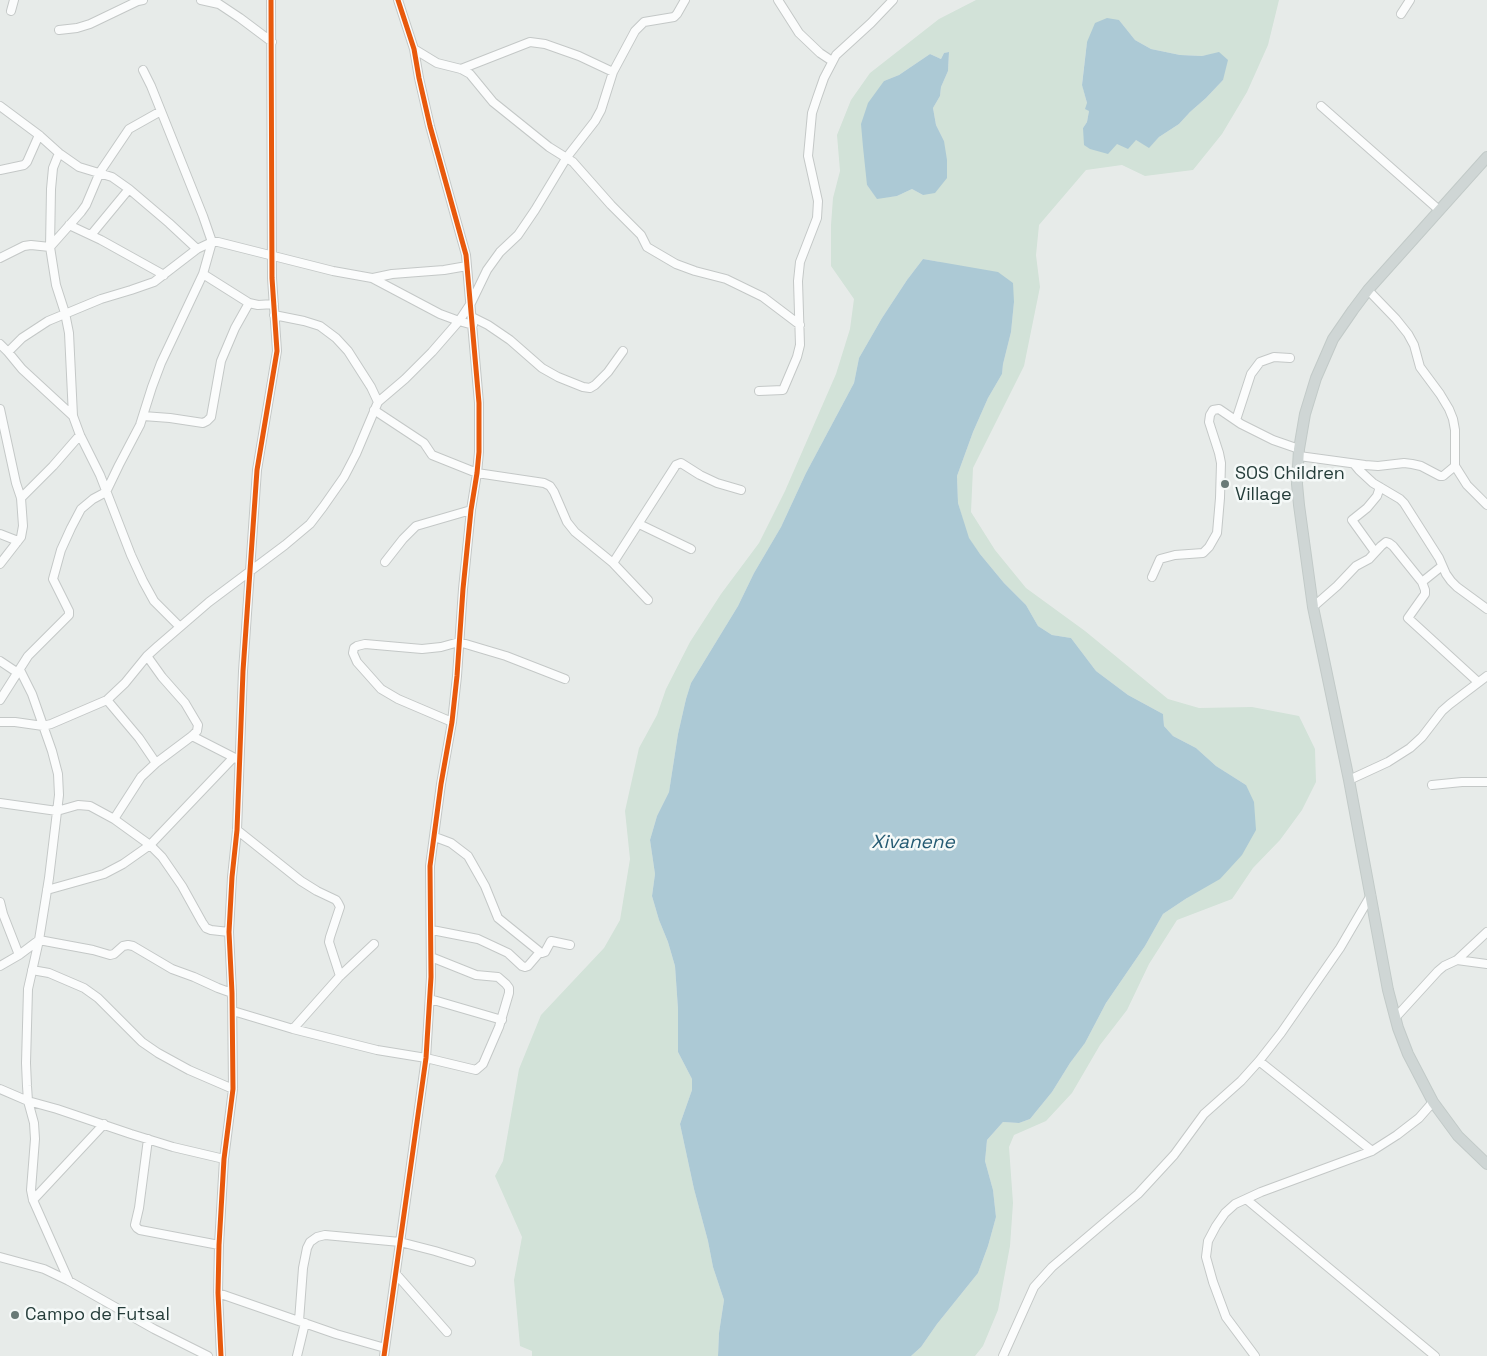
<!DOCTYPE html>
<style>
body{margin:0}
canvas{display:block;background:#e7ebe9}
</style>
<canvas width="1487" height="1356"></canvas>
<script>
const ctx = document.querySelector('canvas').getContext('2d');
ctx.lineJoin = 'round';
function paint(path, color) { ctx.fillStyle = color; ctx.fill(path, 'evenodd'); }
const toPath = rows => new Path2D(rows.map(r => 'M' + r).join(''));
function strokePath(path, color, width, dash) { ctx.strokeStyle = color; ctx.lineWidth = width; ctx.lineCap = dash ? 'butt' : 'round'; ctx.setLineDash(dash || []); ctx.stroke(path); }
function drawText(font, color, halo, rows, align = 'center') {
  ctx.font = font + ' "Space Grotesk",sans-serif'; ctx.lineWidth = 5; ctx.setLineDash([]); ctx.textBaseline = 'middle'; ctx.strokeStyle = halo; ctx.fillStyle = color; for (const [text, x, y, turn = 0] of rows) {
    ctx.save(); ctx.translate(x, y); ctx.rotate((+turn || 0) * Math.PI / 180); ctx.textAlign = isNaN(turn) ? turn : align; if (halo) ctx.strokeText(text, 0, 0); ctx.fillText(text, 0, 0); ctx.restore();
  }
}
const green = toPath([
 [976,0,1279,0,1268,45,1247,92,1222,134,1193,170,1145,176,1122,165,1086,170,1039,225,1036,255,1040,287,1024,366,973,468,971,512,995,550,1026,588,1085,631,1168,699,1199,708,1252,707,1299,716,1315,749,1316,782,1302,810,1280,840,1253,868,1232,899,1177,920,1149,964,1127,1010,1100,1045,1072,1093,1046,1121,1014,1135,1009,1147,1013,1203,1010,1246,998,1310,983,1346,975,1356,911,1356,921,1347,937,1324,978,1273,988,1246,996,1217,993,1190,985,1161,987,1140,1003,1122,1019,1123,1030,1119,1052,1092,1070,1063,1085,1043,1106,1003,1145,946,1163,914,1187,898,1246,785,1216,766,1196,748,1173,736,1164,726,1163,714,1128,695,1096,671,1071,638,1052,635,1038,626,1026,605,1004,583,980,554,968,538,958,503,957,476,973,432,988,398,1002,374,1003,364,1011,332,1014,302,940,262,923,259,907,280,882,318,859,358,854,383,806,473,781,527,754,573,738,606,691,683,686,699,678,734,669,792,657,816,650,840,655,874,652,896,659,920,668,942,675,966,678,1009,678,1052,692,1079,692,1090,680,1124,694,1189,708,1241,713,1267,724,1300,719,1333,718,1356,532,1356,532,1351,520,1346,514,1280,522,1237,495,1176,503,1161,519,1069,541,1015,604,948,620,920,630,859,625,811,639,748,657,715,666,689,690,642,721,594,759,543,785,491,836,374,850,329,854,299,831,266,831,225,833,198,840,171,837,135,851,100,870,73,939,19],
 [1119,20,1135,40,1151,49,1180,55,1202,56,1219,53,1223,80,1206,98,1190,112,1179,124,1159,137,1149,147,1136,140,1117,144,1083,128,1087,122,1089,111,1082,84,1087,42],
 [949,52,948,71,941,87,940,96,933,108,936,125,944,141,923,195,912,189,897,196,877,198,867,185,884,81,899,75,930,54,941,59,944,53]
]);
const water = toPath([
 [1107,18,1119,20,1135,40,1151,49,1180,55,1202,56,1219,52,1228,60,1223,80,1206,98,1190,112,1179,124,1159,137,1149,148,1136,140,1128,149,1117,144,1108,154,1090,149,1084,145,1083,128,1087,122,1089,111,1085,109,1087,103,1082,85,1087,42,1095,23],
 [949,52,948,71,941,87,940,96,933,108,936,125,944,141,947,160,947,178,935,193,923,195,912,189,897,196,877,199,867,185,863,147,861,124,868,103,884,81,899,75,930,54,941,59,944,53],
 [923,259,998,272,1013,283,1014,302,1011,332,1003,364,1002,374,988,398,973,432,957,476,958,503,969,538,980,554,1004,583,1026,605,1038,626,1052,635,1071,638,1096,671,1128,695,1163,714,1164,726,1173,736,1196,748,1216,766,1246,785,1254,802,1256,830,1242,855,1220,879,1187,898,1163,914,1145,946,1106,1003,1085,1043,1070,1063,1052,1092,1030,1119,1019,1123,1003,1122,987,1140,985,1161,993,1190,996,1217,988,1246,978,1273,937,1324,921,1347,911,1356,718,1356,719,1333,724,1300,713,1267,708,1241,694,1189,680,1124,692,1090,692,1079,678,1052,678,1009,675,966,668,942,659,920,652,896,655,874,650,840,657,816,669,792,678,734,686,699,691,683,738,606,754,573,781,527,806,473,854,383,859,358,882,318,907,280]
]);
const minor = toPath([
 [201,0,219,4,240,18,272,42],
 [778,0,799,33,820,53,832,61],
 [11,11,14,0],
 [1401,14,1410,0],
 [59,30,77,28,90,24,138,1,143,0],
 [414,49,437,63,461,69,470,74,493,102,549,147,573,162,611,205,641,235,647,247,676,264,695,271,726,279,763,297,800,325],
 [461,69,530,42,545,44,579,56,613,72],
 [0,106,39,135,59,153,79,167,112,177,129,189,169,223,197,249],
 [1321,106,1439,210],
 [59,153,53,168,51,189,50,247,56,285,65,313,69,333,73,416],
 [0,170,24,165,27,162,39,135],
 [69,225,101,240,164,275],
 [91,235,129,189],
 [50,247,81,212,86,205,100,172,129,129,161,111],
 [0,258,24,246,31,245,50,247],
 [203,274,249,303,258,305,274,304],
 [373,278,392,274,444,270,467,266],
 [1368,290,1396,319,1408,334,1414,345,1420,367,1440,394,1449,409,1453,419,1455,430,1455,466,1467,485,1487,505],
 [274,315,304,321,320,326,336,338,348,351,371,387,378,402],
 [472,317,488,325,510,340,542,368,558,377,583,387,590,388,595,385,608,372,623,351],
 [0,344,8,352,22,369,73,416,80,435,100,475,131,555,143,581,154,601,180,627],
 [8,352,22,338,48,321,101,299,131,290,154,282,197,249,212,242,218,242,333,271,372,278,440,314,459,321,473,325],
 [759,391,783,390,797,357,800,345,798,281,800,262,817,218,818,201,808,156,812,113,817,98,824,78,836,55,871,23,893,0],
 [0,409,16,483,21,498,23,526,21,537,0,564],
 [374,410,424,443,432,455,477,473,544,483,550,486,554,492,567,522,575,532,613,563,648,600],
 [143,416,170,418,203,423,207,421,211,417,221,361,235,328,249,303],
 [1236,420,1251,374,1260,362,1274,357,1290,358],
 [1299,456,1365,465,1378,466,1404,463,1412,464,1421,466,1440,476,1443,476,1455,466],
 [1354,464,1359,470,1373,483,1400,499,1404,503,1439,558,1446,574,1451,581,1457,587,1487,609],
 [21,498,53,466,80,435],
 [639,524,691,549],
 [0,534,18,541],
 [1375,552,1352,520,1367,508,1377,496,1380,487],
 [385,562,403,539,416,526,471,510],
 [613,563,676,465,681,463,700,475,717,483,741,490],
 [1152,577,1160,559,1175,555,1203,553,1209,547,1217,533,1220,498,1221,463,1219,453,1209,422,1210,415,1213,410,1219,409,1241,424,1273,440,1299,449],
 [1422,582,1442,566],
 [1313,607,1337,586,1356,566,1369,559,1381,546,1386,542,1389,543,1393,546,1422,582,1425,590,1425,594,1408,618,1478,682],
 [147,656,162,677,185,703,198,725,197,731,192,736,156,763],
 [0,661,18,673],
 [0,700,28,656,69,615,69,611,53,579,61,550,71,528,81,509,93,499,106,492,119,465,140,425,152,387,161,363,203,274,212,242,203,216,151,86,143,70],
 [107,700,139,738,156,763,141,777,114,819],
 [0,722,15,722,43,726,51,724,107,700,125,683,147,656,158,646,209,602,285,545,310,524,323,507,344,477,356,454,378,402,405,379,432,352,459,321,471,303,487,270,500,252,518,235,535,210,567,157,595,121,601,110,613,72,635,31,644,22,674,17,677,14,685,0],
 [452,722,398,699,381,689,357,662,353,653,354,648,357,646,365,644,422,649,441,647,459,642,506,656,565,679],
 [192,736,237,759],
 [1349,780,1388,762,1410,748,1422,737,1442,711,1450,704,1487,676],
 [1432,785,1462,782,1487,782],
 [0,803,57,811,78,805,90,806,114,819,150,845,162,857,182,886,202,922,206,928,211,930,229,932],
 [237,830,301,881,317,891,336,900,338,903,340,907,330,937,329,942,340,976],
 [435,837,451,843,468,856,485,886,498,918,540,952],
 [47,890,104,874,123,864,150,845,233,758],
 [0,902,3,914,19,955],
 [432,930,478,939,508,953,522,966,525,967,528,966,540,952,542,953,545,952,551,941,570,945],
 [1457,960,1487,964],
 [0,966,19,955,39,940,49,878,59,795,58,774,52,751,32,694,20,670],
 [32,970,49,973,84,988,98,998,142,1042,158,1053,189,1070,233,1089],
 [430,999,502,1020],
 [233,1011,293,1029,377,1050,426,1058,476,1070,483,1064,499,1027,509,993,509,988,506,984,498,977,476,975,431,957],
 [1396,1017,1438,971,1444,966,1457,960,1487,932],
 [293,1029,340,976,374,944],
 [1259,1061,1372,1151],
 [0,1089,28,1101,57,1109,131,1134,173,1147,224,1159],
 [148,1139,139,1208,135,1225,137,1228,140,1230,219,1245],
 [1246,1199,1435,1356],
 [33,1200,104,1124],
 [0,1257,44,1269,69,1281,154,1329,208,1356],
 [396,1274,447,1332],
 [69,1281,33,1200,31,1190,35,1139,34,1123,28,1101,27,1086,26,1063,28,989,39,940,93,950,110,955,114,954,123,946,128,945,133,946,172,969,194,977,218,988,232,993],
 [218,1293,336,1334,385,1348],
 [299,1321,303,1268,307,1248,310,1242,317,1237,325,1235,400,1242,435,1251,471,1262],
 [221,1356,218,1293,219,1245,224,1159,233,1089,232,993,229,932,232,877,237,830,243,671,257,470,277,351,272,278,271,0],
 [297,1356,305,1323],
 [384,1356,426,1058,431,977,430,866,441,784,452,722,457,676,463,589,471,510,477,473,479,452,479,403,466,255,430,126,419,78,414,49,398,0],
 [1003,1356,1034,1287,1052,1267,1138,1194,1174,1155,1204,1114,1241,1081,1259,1061,1281,1033,1340,948,1371,895],
 [1255,1356,1226,1317,1213,1282,1206,1257,1208,1241,1216,1226,1225,1213,1235,1204,1261,1192,1372,1151,1397,1135,1419,1118,1433,1102]
]);
const major = toPath([
 [1487,157,1368,290,1353,310,1333,339,1316,378,1305,414,1299,449,1297,484,1299,505,1313,607,1349,780,1388,990,1398,1028,1408,1054,1433,1102,1458,1136,1487,1164]
]);
const cycleway = toPath([
 [221,1356,218,1293,219,1245,224,1159,233,1089,232,993,229,932,232,877,237,830,243,671,257,470,277,351,272,278,271,0],
 [384,1356,426,1058,431,977,430,866,441,784,452,722,457,676,463,589,471,510,477,473,479,452,479,403,466,255,430,126,419,78,414,49,398,0]
]);
const markers = [
 [1225,484,5,"#697a77"],
 [15,1315,5,"#697a77"]
];
const poiNames = [
 ["SOS Children",1235,474],
 ["Village",1235,495],
 ["Campo de Futsal",25,1315]
];
const waterNames = [
 ["Xivanene",913,843]
];
paint(green, '#d2e2d8');
paint(water, '#acc9d5');
strokePath(minor, '#c4c8c7', 10);
strokePath(major, '#c2cac8', 12);
strokePath(minor, '#fbfcfc', 8);
strokePath(major, '#cfd6d5', 10);
strokePath(cycleway, '#e8590c', 5);
for (const [x, y, r, color] of markers) { const dot = new Path2D(); dot.arc(x, y, r, 0, 2 * Math.PI); ctx.fillStyle = color; ctx.fill(dot); strokePath(dot, '#f5f9f8', 2); }
drawText('18px', '#253d3a', '#f5f9f8', poiNames, 'left');
drawText('italic 19px', '#255b73', '#f5f9f8', waterNames);
</script>
